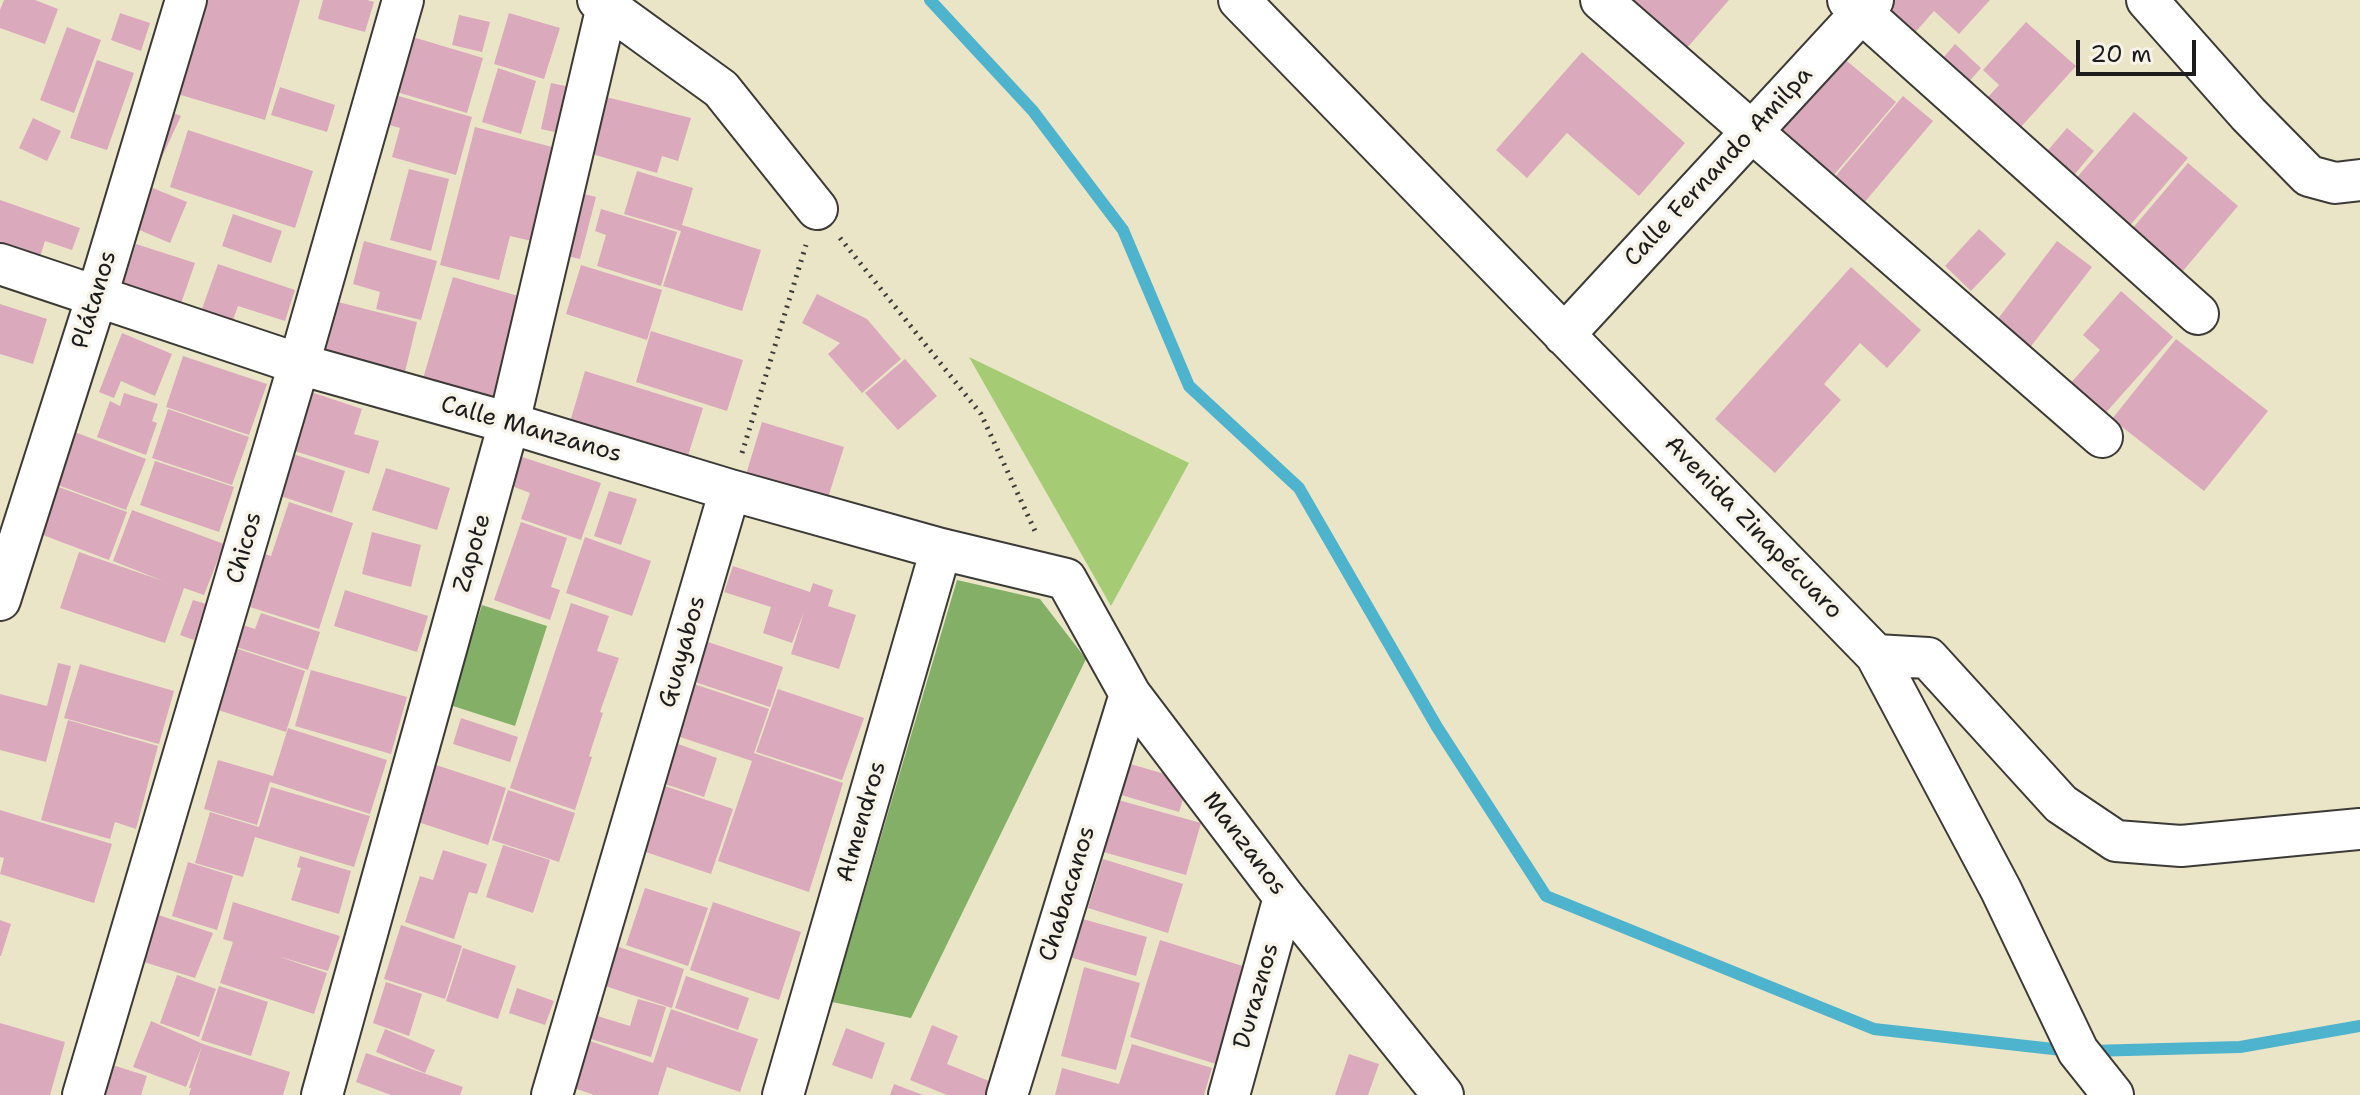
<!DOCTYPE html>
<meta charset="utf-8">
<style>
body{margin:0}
#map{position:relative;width:2360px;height:1095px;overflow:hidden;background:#eae5c7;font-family:"Shantell Sans",sans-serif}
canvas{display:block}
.scale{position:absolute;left:2076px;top:40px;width:120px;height:36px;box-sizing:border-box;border:4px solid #1c1c1c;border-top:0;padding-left:10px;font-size:24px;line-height:28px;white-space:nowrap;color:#1c1c1c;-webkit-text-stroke:6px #f7f3e8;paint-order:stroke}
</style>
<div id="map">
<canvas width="2360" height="1095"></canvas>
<div class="scale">20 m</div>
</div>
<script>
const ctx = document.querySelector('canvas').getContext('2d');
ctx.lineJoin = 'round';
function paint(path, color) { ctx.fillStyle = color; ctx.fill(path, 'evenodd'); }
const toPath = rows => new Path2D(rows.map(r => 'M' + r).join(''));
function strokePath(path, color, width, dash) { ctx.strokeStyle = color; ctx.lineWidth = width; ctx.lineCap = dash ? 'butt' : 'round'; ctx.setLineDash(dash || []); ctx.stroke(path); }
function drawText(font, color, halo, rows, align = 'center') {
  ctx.font = font + ' "Shantell Sans",sans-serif'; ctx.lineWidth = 7; ctx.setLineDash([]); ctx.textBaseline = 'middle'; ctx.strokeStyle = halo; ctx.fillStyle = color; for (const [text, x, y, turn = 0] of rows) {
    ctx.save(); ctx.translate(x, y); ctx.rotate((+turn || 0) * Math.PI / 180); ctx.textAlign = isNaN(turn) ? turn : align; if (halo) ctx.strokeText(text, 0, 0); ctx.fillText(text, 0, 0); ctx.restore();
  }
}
const green = toPath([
 [969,357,1189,463,1111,606]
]);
const forest = toPath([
 [957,580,1040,599,1086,659,911,1018,832,1002],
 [482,605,547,626,515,726,450,705]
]);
const stream = toPath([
 [930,0,1033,111,1123,230,1189,386,1299,488,1437,727,1546,896,1874,1029,2071,1051],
 [2089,1051,2240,1047,2360,1026]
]);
const building = toPath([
 [4,0,35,0,58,9,45,44,0,28,0,10],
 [191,0,300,0,265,120,164,90],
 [323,0,367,0,374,2,365,32,318,19],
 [1629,0,1729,0,1686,49],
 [1885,0,1990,0,1959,34,1934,11,1904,45],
 [120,13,150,23,141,51,111,40],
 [509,13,560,28,544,79,494,64],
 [459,15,490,22,482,52,452,45],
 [2026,22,2076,66,2011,138,1978,108,1999,85,1983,70],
 [67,27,101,40,74,113,40,100],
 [406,35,483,58,467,113,390,90],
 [1955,44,1981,68,1958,94,1932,71],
 [1582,52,1685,143,1639,196,1567,133,1527,178,1496,150],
 [1842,57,1896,102,1827,183,1774,139],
 [97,60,134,73,107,150,70,138],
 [498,68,536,81,521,134,482,122],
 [551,83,579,89,568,135,541,129],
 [280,87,335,105,327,132,271,115],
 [388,93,472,117,456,175,392,157,400,128,379,122],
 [598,95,691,118,678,161,662,156,657,173,585,152],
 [1903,96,1933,121,1858,210,1828,185],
 [166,110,181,116,161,159,146,153],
 [2134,112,2188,158,2120,237,2065,191],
 [33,118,61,131,47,161,19,148],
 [475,127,560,149,536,242,510,236,499,280,440,265],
 [2067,128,2094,151,2065,186,2037,163],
 [188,130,313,171,295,228,170,187],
 [2188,163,2238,206,2171,285,2121,242],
 [409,169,449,179,431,251,390,240],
 [637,171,693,188,682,225,761,250,742,311,663,286,681,231,624,214],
 [148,186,187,202,170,243,130,226],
 [576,192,596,197,580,259,559,254],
 [0,200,80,228,72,250,45,241,36,269,0,256],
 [601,209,677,232,661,286,597,266,606,235,595,231],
 [233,214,282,231,271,263,222,246],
 [1979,229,2006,254,1971,291,1945,266],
 [364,241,437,261,421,320,376,309,380,292,353,284],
 [2057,241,2092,267,2022,358,1988,332],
 [136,244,195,263,177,315,119,296],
 [218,264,295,290,285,321,238,306,228,334,197,323],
 [581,265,662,290,647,340,566,314],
 [1851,267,1921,330,1887,368,1860,343,1824,384,1841,400,1775,473,1715,419],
 [453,277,525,298,495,403,422,382],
 [2121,291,2173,337,2103,416,2068,386,2100,350,2083,335],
 [817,294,867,319,901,359,862,393,828,354,840,343,802,323],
 [326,299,417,322,404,376,312,353],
 [0,304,47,319,33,364,0,354],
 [651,331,743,360,727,411,636,382],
 [122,333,172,354,155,396,121,381,114,398,99,392],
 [2176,339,2268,411,2204,491,2112,419],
 [183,356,267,384,249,435,166,407],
 [905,359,937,396,898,430,865,393],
 [585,371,703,408,685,465,568,429],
 [296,387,362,409,354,434,379,441,369,474,278,446],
 [124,393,158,404,152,421,157,423,146,455,97,437,110,401,120,406],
 [168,409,249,437,232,485,152,458],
 [762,422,844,447,825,507,744,481],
 [64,428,146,459,126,510,44,480],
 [278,449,345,471,332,513,265,491],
 [522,457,601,483,581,540,521,519,530,493,512,486],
 [155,461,234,487,219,532,140,505],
 [386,468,450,488,437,530,372,510],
 [45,482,127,512,109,560,27,529],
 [609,491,637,499,621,545,594,536],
 [289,502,353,523,319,629,231,601,248,549,271,556],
 [132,510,224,544,204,595,184,588,165,643,60,608,79,552,163,581,113,561],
 [521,522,567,538,551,587,560,590,550,620,494,600],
 [372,532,421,545,411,587,362,574],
 [585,537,651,561,632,616,566,593],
 [733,566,810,592,813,583,833,590,828,606,856,615,839,669,791,654,804,612,792,643,763,633,771,607,724,592],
 [345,590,428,616,417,652,334,626],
 [193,600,206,604,194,640,180,635],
 [571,603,609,616,597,651,619,658,600,712,603,713,589,756,592,757,575,810,510,788],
 [261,613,320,632,308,670,227,644,234,622,255,629],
 [696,638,783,667,770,707,683,678],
 [226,645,305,671,286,732,206,706],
 [58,663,71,666,46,762,0,750,0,694,47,706],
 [80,664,174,691,159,744,64,718],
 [311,670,407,697,391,754,295,726],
 [682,680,769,709,754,753,843,783,809,892,718,861,752,761,665,732],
 [778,689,864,718,842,780,756,752],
 [461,718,518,737,510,762,453,744],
 [68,720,158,746,136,829,115,822,110,839,41,820],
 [288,728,387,760,370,814,270,782,257,825,204,809,218,760,273,776],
 [667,740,717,758,704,797,653,780],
 [1120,761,1189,781,1179,812,1111,792],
 [430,763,506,788,488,845,412,820],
 [653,782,733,809,711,874,631,847],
 [271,787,370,816,354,867,255,837,243,877,195,863,210,812,259,827],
 [508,790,575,813,559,862,492,840],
 [1111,798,1201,823,1186,875,1096,850],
 [0,810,112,844,94,903,0,874,4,858,0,857],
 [503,845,550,860,533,913,486,897],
 [443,850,487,864,477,894,469,892,454,939,405,922,420,876,433,880],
 [300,856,351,871,339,914,291,900,301,868,297,867],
 [1103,859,1183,884,1168,933,1088,908],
 [188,862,233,876,217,930,172,916],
 [645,888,708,908,688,966,626,945],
 [233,902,340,936,328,971,277,956,327,973,314,1014,220,983,233,942,223,939],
 [713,902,801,932,779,1000,690,970],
 [140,909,213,933,195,978,128,957],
 [1079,918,1147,937,1136,976,1069,957],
 [0,920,11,924,1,956,0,956],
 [401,925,462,946,445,999,384,979],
 [1160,940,1249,968,1219,1065,1130,1037],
 [613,945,684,969,672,1008,599,984],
 [463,948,516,966,498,1019,446,1001],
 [1084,967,1140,983,1116,1070,1061,1056],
 [177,975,216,989,199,1037,160,1023],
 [686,976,749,998,738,1030,675,1008],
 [386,982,422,994,409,1036,373,1023],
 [219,986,268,1002,251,1056,201,1040],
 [517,988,554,1001,545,1025,509,1013],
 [638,999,666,1007,651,1057,574,1034,581,1011,630,1026],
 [671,1009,758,1039,740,1092,667,1067,658,1095,594,1095,557,1082,573,1035,653,1063],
 [151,1021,203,1044,290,1072,283,1095,189,1095,191,1088,189,1088,202,1046,186,1087,133,1067],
 [0,1023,65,1042,50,1095,0,1095],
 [932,1025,958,1036,947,1064,994,1083,989,1095,947,1095,910,1080],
 [846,1028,885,1043,872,1079,832,1065],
 [385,1029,435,1050,425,1073,376,1052],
 [1132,1044,1212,1068,1204,1095,1055,1095,1062,1068,1119,1084],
 [366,1053,463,1087,460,1095,391,1095,356,1082],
 [1349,1054,1379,1064,1368,1095,1335,1095],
 [106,1063,147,1076,141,1095,96,1095],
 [894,1084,923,1095,890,1095]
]);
const path = toPath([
 [840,238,981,414,1035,531],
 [742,453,806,245]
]);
const minor = toPath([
 [598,0,721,89,817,209],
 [1239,0,1876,655,2001,890,2078,1051,2113,1095],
 [1601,0,2102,437],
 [1848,0,2198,314],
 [2147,0,2248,114,2309,176,2335,183,2360,180],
 [0,264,299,364,509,423,730,490,941,549,1066,579,1130,694,1284,897,1443,1095],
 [1564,335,1873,0],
 [0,600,97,296,186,0],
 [1876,655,1928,658,2061,804,2116,841,2181,846,2360,829],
 [83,1095,299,364,403,0],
 [322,1095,509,423,607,6],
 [552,1095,730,490],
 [783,1095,941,549],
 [1007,1095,1130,694],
 [1229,1095,1284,897]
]);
const streetNames = [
 ["Calle Fernando Amilpa",1719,167,-47],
 ["Plátanos",95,300,-73],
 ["Calle Manzanos",531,430,16],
 ["Avenida Zinapécuaro",1753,528,46],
 ["Chicos",245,548,-74],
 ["Zapote",473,553,-74],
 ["Guayabos",683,652,-74],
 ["Almendros",862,822,-74],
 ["Manzanos",1244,844,53],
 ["Chabacanos",1068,894,-73],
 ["Duraznos",1257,996,-74]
];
paint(green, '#a5cb75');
paint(forest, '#84af66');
strokePath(stream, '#4eb3cd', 12);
paint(building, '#dba9bc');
strokePath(minor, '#3b3a36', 44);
strokePath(path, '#3b3a36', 5, [2, 6]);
strokePath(minor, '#fff', 40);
drawText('24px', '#1c1c1c', '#f7f3e8', streetNames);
</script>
